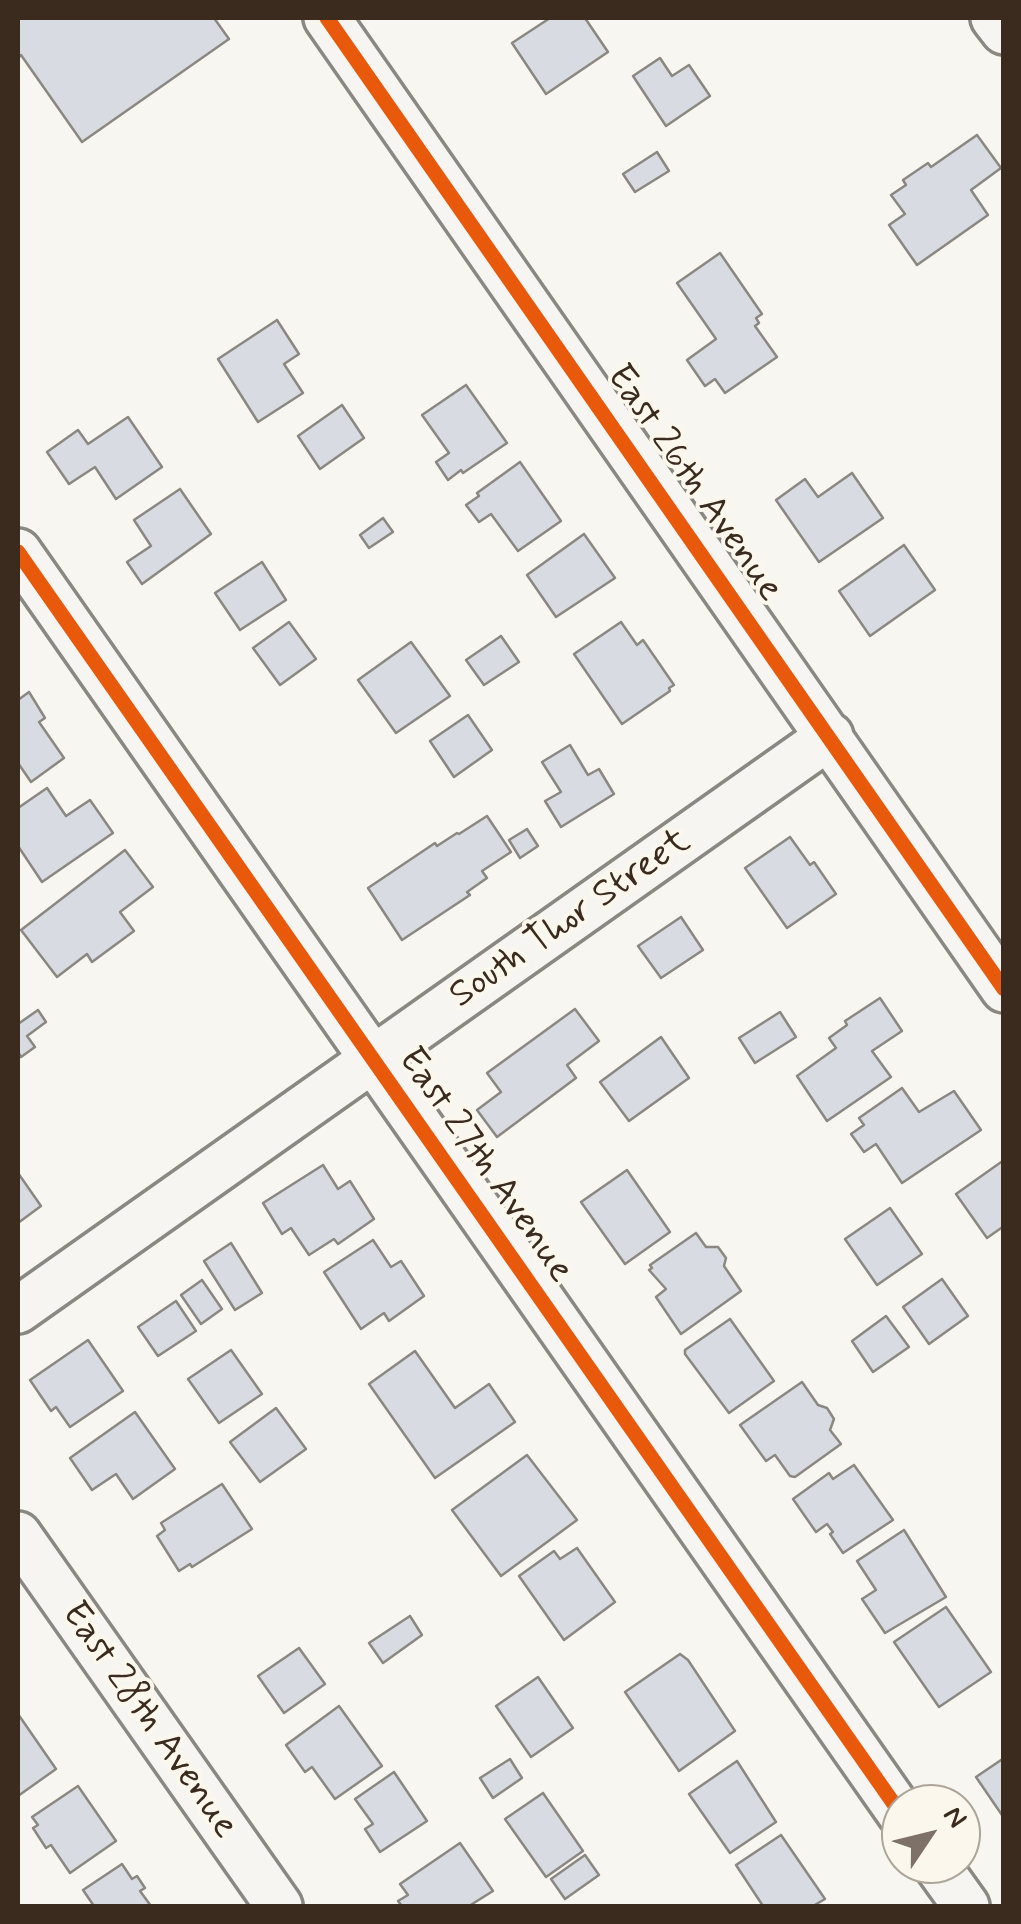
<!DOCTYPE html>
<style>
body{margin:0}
#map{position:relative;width:1021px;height:1924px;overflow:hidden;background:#f8f6f0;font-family:Mynerve,sans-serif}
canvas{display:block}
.frame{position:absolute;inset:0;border:20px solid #3b2a1e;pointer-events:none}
.north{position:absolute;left:881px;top:1784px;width:100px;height:100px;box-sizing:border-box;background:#fbf7ec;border:2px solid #aea59a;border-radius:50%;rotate:55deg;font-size:28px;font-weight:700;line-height:40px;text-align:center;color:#3b2a1e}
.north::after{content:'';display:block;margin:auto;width:35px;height:45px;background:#7d7168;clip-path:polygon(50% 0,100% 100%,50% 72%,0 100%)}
</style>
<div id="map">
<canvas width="1021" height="1924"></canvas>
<div class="frame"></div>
<div class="north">N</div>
</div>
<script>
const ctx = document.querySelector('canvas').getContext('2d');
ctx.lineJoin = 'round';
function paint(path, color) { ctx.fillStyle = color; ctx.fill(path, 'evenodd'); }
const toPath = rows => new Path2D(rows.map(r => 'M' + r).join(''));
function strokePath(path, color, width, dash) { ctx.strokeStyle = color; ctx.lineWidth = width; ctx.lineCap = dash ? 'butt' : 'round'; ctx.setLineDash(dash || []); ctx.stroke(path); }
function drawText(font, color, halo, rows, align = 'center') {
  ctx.font = font + ' Mynerve,sans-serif'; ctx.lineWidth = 8; ctx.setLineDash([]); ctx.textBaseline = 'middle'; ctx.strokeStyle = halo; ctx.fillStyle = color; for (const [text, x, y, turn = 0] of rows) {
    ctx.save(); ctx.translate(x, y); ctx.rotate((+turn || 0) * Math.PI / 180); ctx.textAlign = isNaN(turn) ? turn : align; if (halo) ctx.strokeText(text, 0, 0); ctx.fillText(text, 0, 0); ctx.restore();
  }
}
const building = toPath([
 [18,18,214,18,229,39,82,142,21,55,18,58,18,18],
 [550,18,585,18,608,52,546,94,512,43,550,18],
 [660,58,672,76,689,65,710,96,666,126,633,76,660,58],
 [977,135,1001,168,971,190,988,215,917,265,889,225,905,214,891,195,906,185,903,180,928,163,931,167,977,135],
 [657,152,669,171,635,192,623,174,657,152],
 [720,253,762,314,756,318,759,323,755,326,777,357,725,393,715,379,705,386,687,360,716,339,677,283,720,253],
 [277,320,299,354,284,364,303,393,258,422,218,359,277,320],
 [466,385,507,443,463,473,461,470,448,480,436,462,449,453,422,415,466,385],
 [342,405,364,438,320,469,298,436,342,405],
 [128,417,162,467,116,499,95,467,69,484,47,452,78,430,88,444,128,417],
 [520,462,561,521,518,551,491,514,479,522,466,505,479,496,477,493,520,462],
 [852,473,883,518,819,562,776,500,805,479,818,497,852,473],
 [180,489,211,534,142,584,127,562,151,546,134,520,180,489],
 [383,518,393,532,369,548,360,535,383,518],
 [584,534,615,578,556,617,527,575,584,534],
 [904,545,935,590,870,636,839,591,904,545],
 [262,562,286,600,240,630,215,593,262,562],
 [289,622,316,659,280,685,253,648,289,622],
 [621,622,637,645,643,640,674,685,669,688,670,691,622,724,574,654,621,622],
 [501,636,519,662,484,685,466,660,501,636],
 [411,642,450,696,396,733,358,680,411,642],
 [29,692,45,718,39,722,64,758,31,782,18,763,18,700,29,692],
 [468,715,492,750,454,777,430,741,468,715],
 [570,745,588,775,599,769,614,794,561,827,545,801,561,792,542,762,570,745],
 [47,788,66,816,90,800,113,833,42,882,18,846,18,808,47,788],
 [487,816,511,852,482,871,487,878,467,892,470,895,402,940,368,888,435,843,437,846,457,833,459,834,487,816],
 [527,829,538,846,520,858,509,840,527,829],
 [790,837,810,865,814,862,836,894,787,928,745,868,790,837],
 [125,850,153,887,120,912,134,931,92,962,87,954,57,977,21,930,125,850],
 [681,917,703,950,661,978,638,946,681,917],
 [880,998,902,1031,872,1051,891,1077,827,1121,797,1076,836,1048,829,1038,847,1025,845,1021,880,998],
 [575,1009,599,1041,567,1065,576,1078,497,1137,477,1110,501,1092,487,1073,575,1009],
 [38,1010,46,1022,27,1036,35,1047,21,1057,18,1052,18,1024,38,1010],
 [780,1012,796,1037,755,1063,739,1038,780,1012],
 [661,1037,689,1078,629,1121,600,1082,661,1037],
 [902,1088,919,1112,954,1091,981,1130,902,1183,876,1144,864,1152,851,1134,864,1125,859,1118,902,1088],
 [1004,1160,1004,1226,987,1238,956,1194,1004,1160],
 [323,1165,338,1189,350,1181,374,1219,338,1244,334,1239,309,1255,291,1228,282,1234,263,1203,323,1165],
 [627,1170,670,1232,625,1264,581,1202,627,1170],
 [18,1173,41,1206,18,1223,18,1173],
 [890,1208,922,1254,877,1285,845,1239,890,1208],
 [696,1233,706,1247,718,1247,726,1258,724,1266,741,1291,681,1334,656,1297,666,1289,649,1270,652,1268,650,1265,696,1233],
 [373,1240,391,1267,401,1261,424,1296,389,1321,384,1313,361,1329,324,1272,373,1240],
 [231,1243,262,1293,235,1310,204,1261,231,1243],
 [942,1279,968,1316,929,1344,903,1307,942,1279],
 [202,1280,222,1309,201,1324,181,1295,202,1280],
 [176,1301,196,1331,158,1356,138,1327,176,1301],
 [886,1316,909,1347,873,1372,852,1341,886,1316],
 [730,1319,774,1381,729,1413,685,1354,685,1350,730,1319],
 [88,1340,123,1391,70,1427,56,1407,51,1411,30,1380,88,1340],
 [231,1350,262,1394,219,1423,188,1379,231,1350],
 [415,1351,455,1408,489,1384,515,1422,435,1478,369,1384,415,1351],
 [802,1382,818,1405,827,1408,834,1419,830,1430,841,1444,795,1477,790,1476,775,1455,766,1461,740,1425,802,1382],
 [276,1408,306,1449,260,1482,230,1442,276,1408],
 [135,1412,175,1469,133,1499,116,1474,92,1490,70,1458,135,1412],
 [527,1455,577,1520,501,1576,452,1510,527,1455],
 [854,1465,893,1520,843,1553,830,1534,833,1532,827,1524,816,1532,793,1499,829,1473,833,1479,854,1465],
 [222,1484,252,1529,192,1567,190,1564,179,1571,157,1536,165,1530,161,1523,222,1484],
 [904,1530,946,1597,885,1633,862,1599,876,1590,857,1561,904,1530],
 [577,1548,615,1602,564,1640,519,1576,554,1551,560,1559,577,1548],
 [946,1607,991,1672,939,1707,894,1642,946,1607],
 [410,1616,422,1635,383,1663,369,1643,410,1616],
 [299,1648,325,1684,284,1713,258,1676,299,1648],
 [680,1654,688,1660,735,1731,679,1771,625,1692,680,1654],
 [538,1677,573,1728,531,1757,496,1706,538,1677],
 [339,1706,382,1766,335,1799,312,1767,305,1772,286,1745,339,1706],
 [18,1714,56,1769,18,1796,18,1714],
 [1004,1758,1004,1818,976,1777,1004,1758],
 [510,1759,522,1778,493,1798,480,1778,510,1759],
 [737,1761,776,1822,730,1853,689,1794,737,1761],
 [394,1772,427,1821,380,1852,365,1829,373,1824,355,1799,394,1772],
 [78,1786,116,1841,70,1873,51,1845,46,1848,33,1828,38,1825,32,1817,78,1786],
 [543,1793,583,1851,546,1877,505,1819,543,1793],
 [781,1835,825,1899,813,1906,763,1906,736,1865,781,1835],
 [460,1843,493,1891,469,1906,402,1906,398,1901,408,1895,400,1884,460,1843],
 [585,1855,599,1875,565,1899,551,1879,585,1855],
 [122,1864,132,1879,137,1876,145,1888,140,1891,151,1906,94,1906,83,1890,122,1864]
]);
const street = toPath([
 [327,18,1004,989],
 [994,18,1004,31],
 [18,552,901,1814],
 [18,1310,830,736],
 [18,1535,279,1906],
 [936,1864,966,1906]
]);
const cycleway = toPath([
 [327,18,1004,989],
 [18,552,901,1814]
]);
const streetNames = [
 ["East 26th Avenue",693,484,55],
 ["South Thor Street",571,920,-35],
 ["East 27th Avenue",484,1166,55],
 ["East 28th Avenue",148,1721,55]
];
paint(building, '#d9dbe2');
strokePath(building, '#8b8781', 2.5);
strokePath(street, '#8b8781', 52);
strokePath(street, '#f6f5f1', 45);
strokePath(cycleway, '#e8590c', 15);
drawText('38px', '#3b2a1e', '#fbf7ec', streetNames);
</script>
